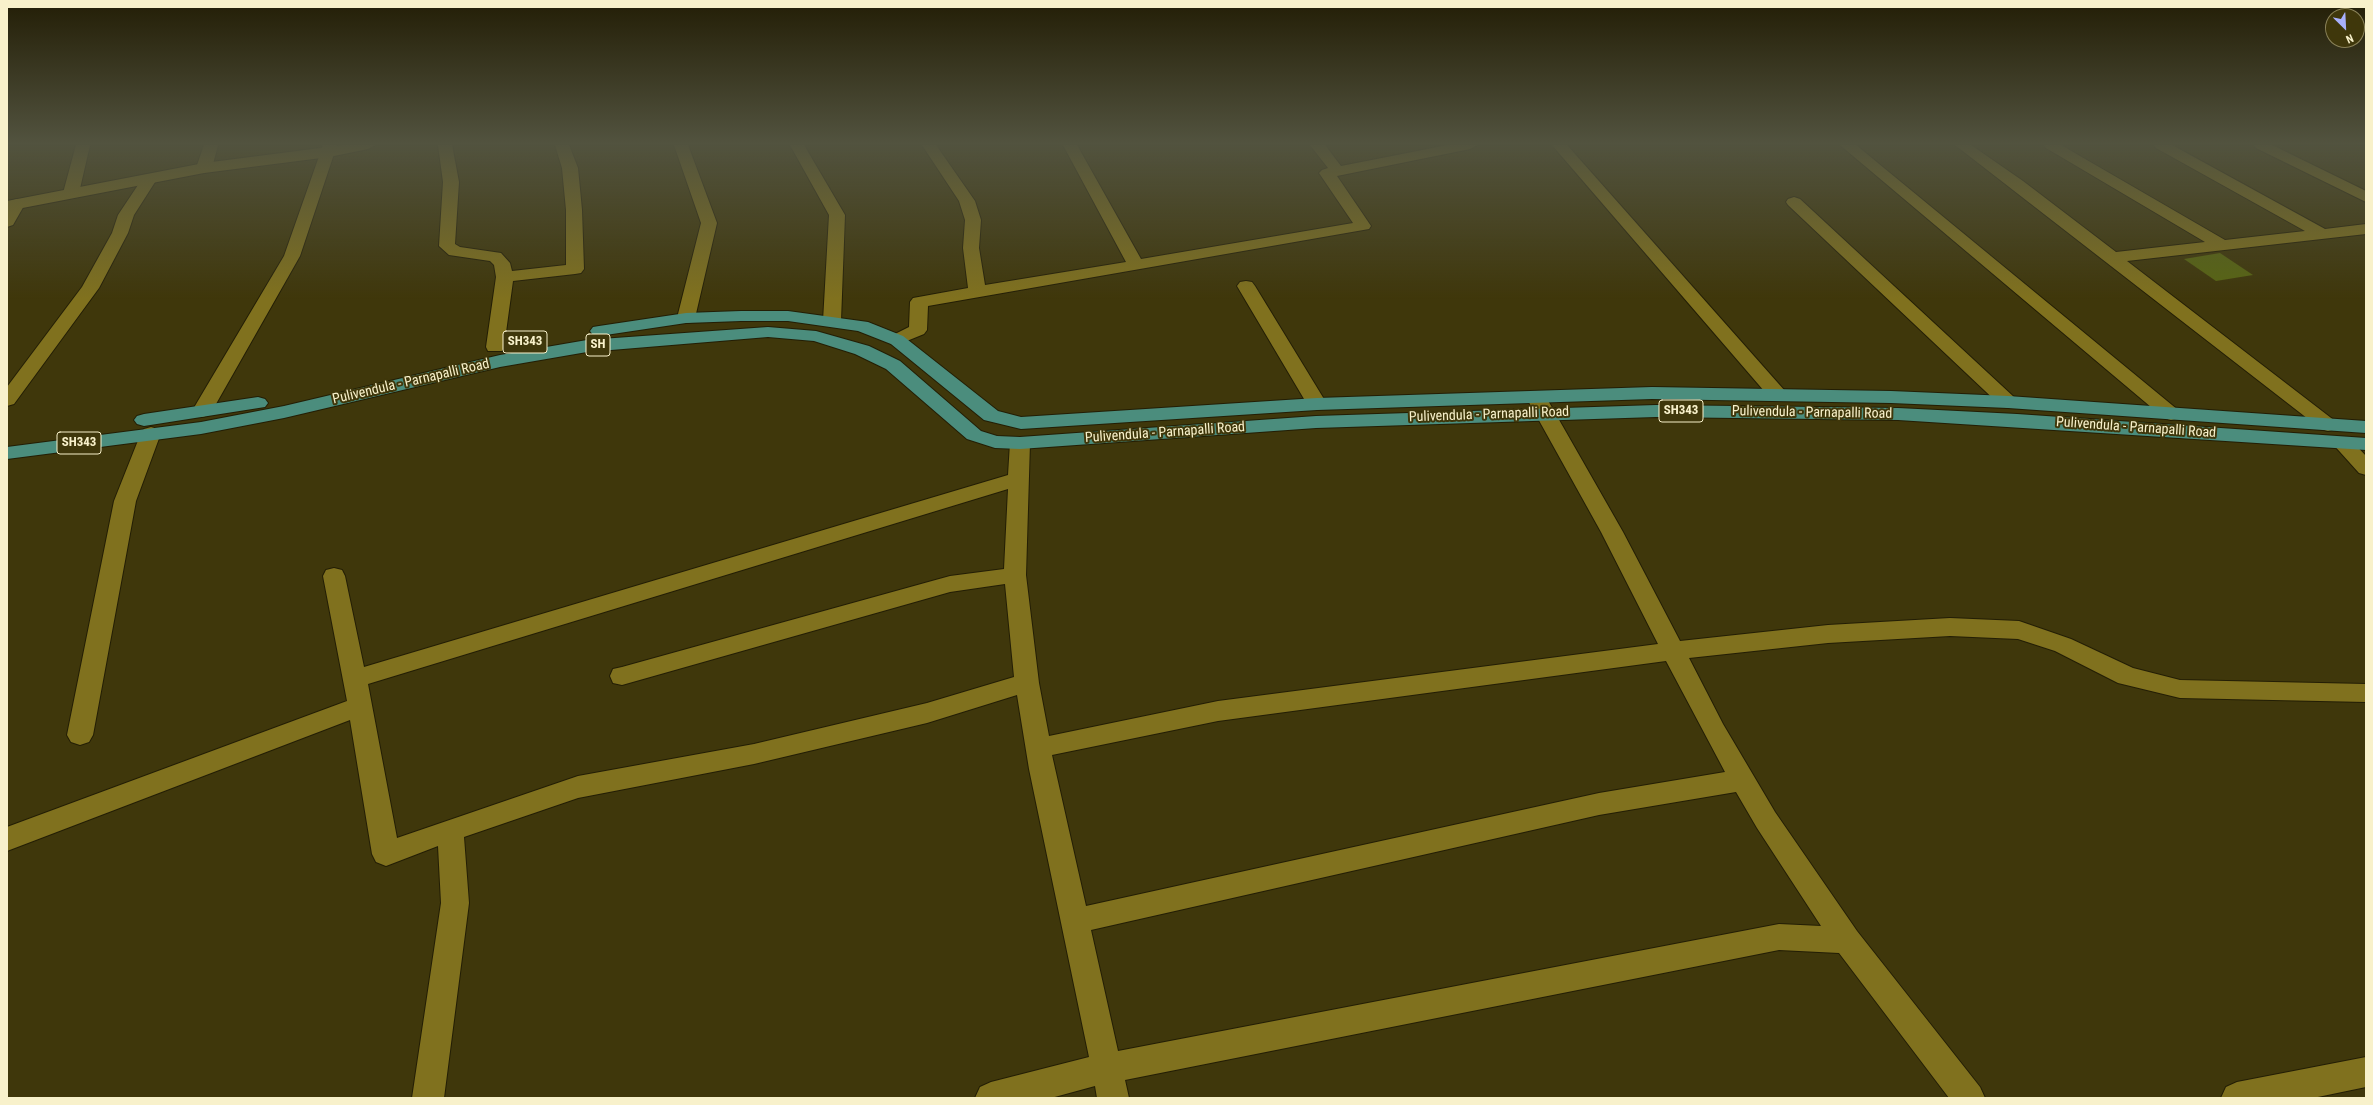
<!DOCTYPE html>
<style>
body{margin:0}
#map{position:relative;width:2373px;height:1105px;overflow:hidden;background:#3f370b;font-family:"Roboto Condensed",sans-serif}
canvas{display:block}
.frame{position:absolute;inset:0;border:8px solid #f8f1cb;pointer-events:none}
.north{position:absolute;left:2325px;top:8px;width:40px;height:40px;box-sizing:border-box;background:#3f370b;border:1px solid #898158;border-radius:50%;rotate:156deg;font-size:11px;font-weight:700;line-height:16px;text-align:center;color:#f8f1cb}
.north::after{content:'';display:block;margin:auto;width:14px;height:18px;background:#a8b0fc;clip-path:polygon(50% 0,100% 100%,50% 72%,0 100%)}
</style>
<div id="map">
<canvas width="2373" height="1105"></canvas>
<div class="frame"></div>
<div class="north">N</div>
</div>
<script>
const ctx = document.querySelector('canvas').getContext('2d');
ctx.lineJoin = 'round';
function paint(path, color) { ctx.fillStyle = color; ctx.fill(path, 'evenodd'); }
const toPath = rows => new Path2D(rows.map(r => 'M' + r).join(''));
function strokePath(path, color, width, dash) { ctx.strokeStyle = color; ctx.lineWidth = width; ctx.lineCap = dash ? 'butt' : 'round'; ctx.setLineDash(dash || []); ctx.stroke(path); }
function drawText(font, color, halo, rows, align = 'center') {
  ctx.font = font + ' "Roboto Condensed",sans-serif'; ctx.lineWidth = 4; ctx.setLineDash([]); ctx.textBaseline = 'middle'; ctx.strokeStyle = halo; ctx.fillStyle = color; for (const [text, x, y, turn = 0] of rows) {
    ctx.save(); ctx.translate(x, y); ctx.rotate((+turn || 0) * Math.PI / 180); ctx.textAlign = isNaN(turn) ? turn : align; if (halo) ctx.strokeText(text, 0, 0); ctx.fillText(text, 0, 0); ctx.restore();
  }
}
const building = toPath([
 [2220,253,2253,275,2216,281,2184,259]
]);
const minor = toPath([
 [76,145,90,145,79,193,77,196,71,198,65,196,63,193,76,145],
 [204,145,218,145,212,168,204,173,196,168,204,145],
 [323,145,337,145,300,256,212,411,209,415,202,417,195,415,192,411,284,256,323,145],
 [438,145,452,145,459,182,455,244,460,247,501,253,510,263,512,271,566,265,566,210,562,168,555,145,569,145,578,168,582,210,584,269,581,273,575,274,513,281,504,347,502,351,488,351,486,347,496,277,494,265,490,261,449,255,439,246,443,182,438,145],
 [674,145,688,145,717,223,695,318,692,322,686,323,680,322,677,318,701,223,674,145],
 [790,145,804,145,845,215,841,321,838,325,826,325,823,321,829,215,790,145],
 [922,145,936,145,975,201,981,220,979,248,985,285,1126,262,1063,145,1077,145,1141,259,1353,223,1319,173,1322,170,1328,168,1310,145,1325,145,1341,166,1448,145,1477,145,1470,149,1337,176,1371,226,1369,229,928,306,927,330,924,334,897,345,891,344,888,340,891,336,909,327,910,302,913,298,968,288,963,248,965,220,959,201,922,145],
 [1552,145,1567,145,1785,391,1788,395,1785,399,1778,401,1771,399,1552,145],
 [1840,145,1856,145,2178,410,2181,414,2178,418,2171,420,2164,418,1840,145],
 [1955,145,1971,145,2023,181,2116,252,2205,242,2046,148,2044,145,2061,145,2225,240,2305,231,2156,148,2154,145,2172,145,2325,229,2366,224,2366,234,2127,261,2335,421,2338,425,2335,429,2328,431,2321,429,1955,145],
 [2254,145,2272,145,2366,191,2366,202,2256,148,2254,145],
 [149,174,157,179,134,215,128,233,99,288,14,404,7,406,7,387,82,287,112,233,118,215,144,176,149,174],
 [1794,197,1800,199,2015,398,2018,402,2015,406,2008,408,2001,406,1788,205,1786,202,1788,199,1794,197],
 [17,199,23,201,25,204,13,225,7,227,7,208,11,201,17,199],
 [1246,281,1252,282,1255,286,1327,404,1324,408,1317,410,1310,408,1307,404,1237,286,1240,282,1246,281],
 [1536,391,1543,393,1546,397,1623,532,1680,641,1828,625,1950,618,2019,621,2071,639,2133,668,2180,680,2366,684,2366,702,2180,698,2118,683,2055,651,2018,639,1950,636,1828,643,1689,658,1723,724,1775,812,1857,931,1980,1087,1985,1098,1949,1098,1839,953,1779,950,1125,1080,1129,1098,1097,1098,1095,1086,1051,1098,975,1098,980,1087,991,1082,1089,1057,1029,769,1017,695,927,723,754,764,578,798,464,837,469,903,444,1098,412,1098,441,903,438,846,386,866,376,862,372,854,350,720,7,851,7,827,347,701,323,576,326,570,334,568,342,570,345,576,364,667,1008,475,1010,443,1013,438,1020,437,1027,438,1030,443,1026,575,1039,683,1049,736,1218,701,1658,644,1601,532,1526,397,1529,393,1536,391],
 [1008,489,1004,569,950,576,622,667,613,669,610,676,613,683,622,685,950,592,1005,584,1014,677,927,703,754,744,578,776,397,838,368,684,1008,489],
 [1666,661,1725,772,1599,793,1086,906,1052,755,1218,721,1666,661],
 [1736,792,1757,828,1821,926,1779,924,1118,1051,1091,930,1599,815,1736,792],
 [151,427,158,429,161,433,136,501,93,735,89,742,80,745,71,742,67,735,114,501,141,433,144,429,151,427],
 [2342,437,2349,438,2366,456,2366,475,2359,473,2332,443,2335,438,2342,437],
 [2366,1057,2366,1087,2313,1098,2221,1098,2226,1087,2237,1082,2366,1057]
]);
const tertiary = toPath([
 [344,145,375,145,368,149,329,157,204,173,7,211,7,201,204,163,344,145]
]);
const primary = toPath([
 [741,311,788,311,868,322,903,336,998,411,1021,417,1317,398,1652,387,1891,391,2008,396,2366,421,2366,433,2008,408,1891,403,1652,399,1317,410,1021,429,984,420,891,344,858,331,788,321,741,321,686,323,599,336,593,335,590,331,593,327,599,326,686,313,741,311],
 [768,327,816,331,869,346,900,361,981,431,997,436,1020,437,1316,416,1656,405,1898,408,2017,414,2366,438,2366,450,1898,420,1656,417,1316,428,1020,449,995,448,967,439,886,369,855,354,814,341,768,337,587,352,500,367,284,418,201,434,7,459,7,447,201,422,284,406,500,355,587,340,768,327],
 [258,397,265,399,268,403,265,407,144,426,137,424,134,420,137,416,144,414,258,397]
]);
const shields = [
 [525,342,44],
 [598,345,24],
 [1681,411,44],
 [79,443,44]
];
const shieldNames = [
 ["SH343",525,342],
 ["SH",598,345],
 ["SH343",1681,411],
 ["SH343",79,443]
];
const streetNames = [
 ["Pulivendula - Parnapalli Road",411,382,-13],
 ["Pulivendula - Parnapalli Road",1812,413,1],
 ["Pulivendula - Parnapalli Road",1489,415,-2],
 ["Pulivendula - Parnapalli Road",2136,428,4],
 ["Pulivendula - Parnapalli Road",1165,433,-4]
];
paint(building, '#586512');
strokePath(minor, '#231e05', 2);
strokePath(tertiary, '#231e05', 2);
strokePath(primary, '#231e05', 2);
paint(minor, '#80711e');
paint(tertiary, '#80711e');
paint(primary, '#4b8d7d');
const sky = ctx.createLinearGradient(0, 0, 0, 299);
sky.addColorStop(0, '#231e06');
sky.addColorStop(0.48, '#52533f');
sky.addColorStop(1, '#52533f00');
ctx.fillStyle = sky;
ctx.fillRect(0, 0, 2373, 299);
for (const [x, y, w] of shields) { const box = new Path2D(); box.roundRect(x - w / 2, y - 11, w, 22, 3); ctx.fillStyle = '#3f370b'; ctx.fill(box); strokePath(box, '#f8f1cb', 1); }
drawText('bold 13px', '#f8f1cb', null, shieldNames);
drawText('14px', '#f8f1cb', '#3f370b', streetNames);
</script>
